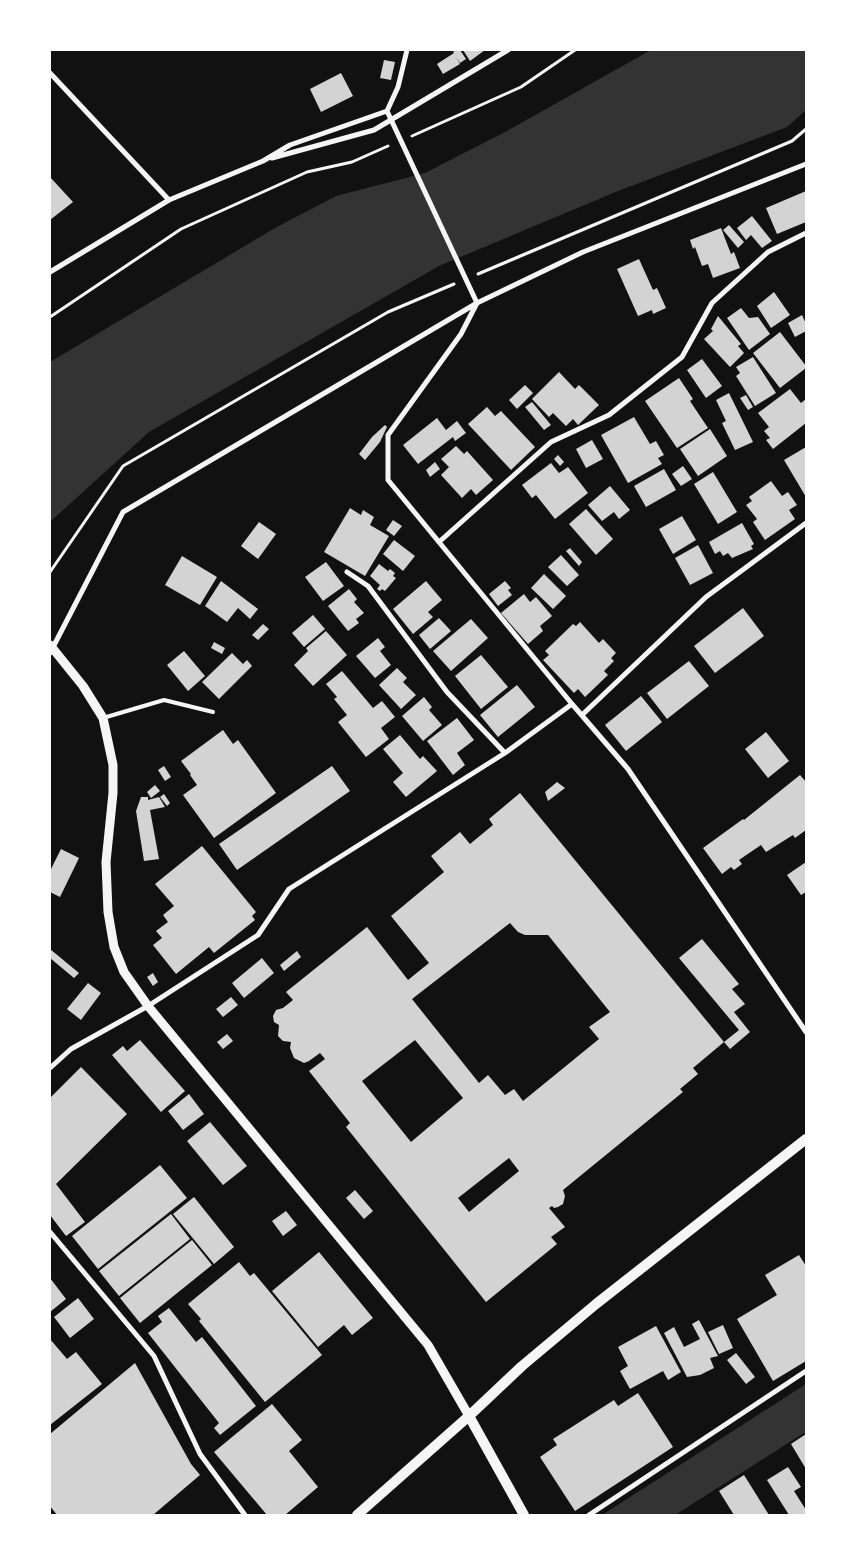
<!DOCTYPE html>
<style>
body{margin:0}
#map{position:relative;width:856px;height:1565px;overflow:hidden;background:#111;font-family:"PT Sans Narrow",sans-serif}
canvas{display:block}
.frame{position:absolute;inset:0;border:51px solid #fff;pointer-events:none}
</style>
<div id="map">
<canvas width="856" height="1565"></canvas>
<div class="frame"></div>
</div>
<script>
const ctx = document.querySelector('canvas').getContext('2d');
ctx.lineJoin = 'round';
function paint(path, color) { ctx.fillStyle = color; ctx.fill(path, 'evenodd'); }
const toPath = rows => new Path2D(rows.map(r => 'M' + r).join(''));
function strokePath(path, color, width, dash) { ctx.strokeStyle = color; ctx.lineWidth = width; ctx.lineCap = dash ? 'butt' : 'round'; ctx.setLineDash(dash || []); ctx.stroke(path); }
const water = toPath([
 [651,50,806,50,806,110,787,127,618,191,439,266,149,432,50,522,50,362,275,228,336,196,425,173,505,132],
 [806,1384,806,1432,804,1433,675,1515,602,1515]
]);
const building = toPath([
 [456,50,460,50,466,59,460,63,456,57,460,64,443,74,437,64,454,53,453,52],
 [463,50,485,50,470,61],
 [384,60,395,62,391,80,380,78],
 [341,73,353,96,321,112,310,89],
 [50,177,73,202,50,220],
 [806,191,806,222,777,234,766,208],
 [752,216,772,241,762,248,751,235,746,240,737,228],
 [729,225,744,242,738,248,723,230],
 [721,228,731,254,734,252,740,268,713,278,708,264,702,266,695,247,693,249,690,240],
 [639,259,653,290,657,288,666,308,653,314,652,310,638,316,617,269],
 [774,292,790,315,771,328,757,306],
 [741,308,749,318,758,317,770,334,749,350,727,318],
 [802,315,806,324,806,331,795,337,788,323],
 [718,316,741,344,738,346,744,353,730,367,704,339,713,331,711,329],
 [780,332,806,366,806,368,780,388,753,353],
 [753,357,776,393,755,406,736,376,740,373,736,367],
 [702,359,722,386,706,398,687,370],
 [559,372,575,389,579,385,599,405,578,425,573,419,566,426,553,413,549,417,532,399],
 [679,378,693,399,690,401,708,428,677,448,645,401],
 [525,385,533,393,517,409,509,400],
 [790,389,801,403,806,399,806,423,773,449,766,440,770,438,764,431,769,427,758,413],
 [729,393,753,442,735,450,722,423,726,421,716,400],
 [746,395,753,407,748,410,740,398],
 [532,402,551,425,544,430,525,407],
 [487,407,495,416,501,411,535,447,511,470,468,424],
 [634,417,650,444,656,441,664,455,658,458,662,464,628,483,601,435],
 [437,418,446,430,457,421,466,433,455,441,453,437,418,464,403,445],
 [385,425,387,427,380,442,365,460,359,454,372,437],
 [710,429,727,456,698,476,680,449],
 [592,440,603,459,586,468,576,449],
 [456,446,464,454,467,451,493,480,476,495,471,489,462,498,441,475,449,467,441,459],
 [806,447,806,497,784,460],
 [558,455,564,462,560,466,554,459],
 [435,462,440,469,430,477,426,470],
 [551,463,559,473,568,467,588,493,555,519,536,495,532,498,522,485],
 [683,466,692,479,681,486,672,474],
 [664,469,676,490,646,507,634,486],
 [713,472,737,512,718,524,694,484],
 [771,481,782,496,788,492,797,505,789,510,795,519,765,540,753,522,757,519,746,505,752,501,749,497],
 [610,486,630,510,619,519,614,512,602,521,588,505],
 [350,508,361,515,363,510,374,517,370,525,389,536,365,576,324,552],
 [586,509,613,539,596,555,569,524],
 [682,516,696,540,673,554,659,529],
 [393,520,402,526,394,536,386,530],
 [259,522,276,534,258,559,241,546],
 [742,523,754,544,751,546,753,549,732,558,728,553,723,556,720,551,715,554,709,542],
 [394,540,415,556,403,571,383,554],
 [698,545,713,573,690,585,675,558],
 [570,548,582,562,579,566,566,551],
 [561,555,579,575,567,586,548,567],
 [182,556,217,577,200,605,165,585],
 [326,562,344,586,323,601,305,577],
 [379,564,388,571,390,569,395,573,393,576,396,578,385,591,382,589,380,591,377,589,380,585,370,576],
 [544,574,566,596,553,609,531,588],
 [221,581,258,609,250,619,238,608,227,622,205,606],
 [426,581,442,600,428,612,433,617,413,634,393,609],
 [505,581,511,588,508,590,512,595,498,606,489,594],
 [349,589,357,599,354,602,364,613,356,619,359,623,348,631,328,606],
 [524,594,530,602,536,597,552,616,540,626,543,631,528,644,501,613],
 [743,608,764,636,715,673,694,646],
 [313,615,325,629,304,647,292,633],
 [439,618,451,631,430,649,419,635],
 [471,619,488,638,451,671,433,651],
 [580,622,599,643,603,639,616,653,611,658,614,661,604,671,608,675,585,697,578,689,574,693,543,660,549,655,545,651,573,624,576,626],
 [263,624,269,629,258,640,252,635],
 [326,631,347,655,313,686,294,665,308,651,306,648],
 [378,638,385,647,380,651,391,665,375,678,356,656],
 [214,642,225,648,222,654,211,648],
 [184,651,205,676,188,691,167,665],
 [232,653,243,664,247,660,252,666,219,699,202,682],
 [481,655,508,687,481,709,455,676],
 [689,661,709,686,667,719,647,693],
 [397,668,407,678,403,682,416,695,401,709,379,685],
 [342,671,373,708,382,701,395,717,381,728,389,739,366,757,338,722,347,715,334,699,337,697,326,684],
 [517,685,535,707,498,737,480,715],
 [641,696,662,722,626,751,605,725],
 [424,697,432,707,429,710,442,725,423,741,402,716],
 [457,718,474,740,457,753,465,765,453,775,427,741],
 [223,730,233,744,238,740,276,793,214,838,183,795,197,785,190,775,191,774,181,761],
 [766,732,789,761,768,778,745,749],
 [400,735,420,759,423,756,437,771,406,797,393,782,403,773,383,749],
 [164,766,171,777,165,781,158,770],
 [332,766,350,791,237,870,219,844],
 [800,775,806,782,806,830,795,838,793,835,766,852,761,845,739,860,742,864,734,870,731,867,722,874,703,848,743,819,744,820],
 [557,782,565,788,548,801,545,792],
 [155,785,160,791,151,798,147,792],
 [520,793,724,1042,693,1068,698,1074,680,1089,683,1092,563,1190,565,1196,563,1204,558,1207,554,1208,552,1206,549,1208,565,1227,551,1237,557,1244,486,1302,346,1127,350,1123,309,1071,325,1059,320,1053,309,1061,304,1063,294,1058,290,1048,291,1042,283,1041,278,1036,279,1025,274,1022,273,1016,276,1010,283,1008,293,1000,286,992,367,927,408,980,429,963,391,916,444,872,431,856,460,832,470,844,493,825,489,819],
 [510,923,518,932,525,935,548,935,610,1012,589,1027,599,1039,523,1101,514,1089,505,1095,488,1075,479,1083,412,999],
 [415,1040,463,1098,411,1142,362,1081],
 [509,1158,519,1171,469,1212,458,1198],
 [164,794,170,803,167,806,160,797],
 [141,797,148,797,148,800,159,797,165,807,150,810,159,859,144,861,136,811],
 [202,846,256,912,252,916,255,920,214,953,209,947,176,974,153,945,162,938,156,931,168,922,163,915,174,906,155,884],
 [61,849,79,858,60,897,50,892,50,871],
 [806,862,806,892,801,895,787,875],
 [702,939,739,984,732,989,745,1004,734,1012,750,1032,730,1049,724,1042,739,1030,679,958],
 [50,949,79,973,74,978,50,958],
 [297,951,301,957,284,971,280,965],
 [262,958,274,973,244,998,232,983],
 [153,973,158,982,153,986,147,977],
 [88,983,101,993,81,1020,67,1009],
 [231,997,238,1005,223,1017,216,1009],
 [227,1034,233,1041,223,1049,217,1042],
 [140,1040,185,1091,161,1112,112,1055,123,1046,127,1051],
 [81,1067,127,1114,56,1184,85,1222,66,1236,50,1215,50,1098],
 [189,1094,204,1114,183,1130,168,1111],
 [210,1122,247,1166,223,1185,187,1141],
 [160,1165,187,1198,98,1269,72,1236],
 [355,1190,373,1211,364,1219,346,1198],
 [194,1197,234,1247,214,1264,173,1214],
 [286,1211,297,1225,283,1236,272,1221],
 [171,1214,190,1239,119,1296,99,1271],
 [192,1240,212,1265,140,1323,120,1298],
 [319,1252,373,1318,352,1335,344,1325,318,1347,272,1291],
 [799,1255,806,1266,806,1361,773,1381,737,1319,777,1295,765,1275],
 [239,1262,250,1276,254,1273,322,1355,265,1402,199,1321,201,1319,188,1304],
 [50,1278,66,1299,50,1312],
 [78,1298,94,1319,70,1338,54,1317],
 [169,1308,196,1342,202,1337,256,1406,220,1435,214,1428,219,1423,148,1333,162,1322,158,1316],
 [699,1320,718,1356,710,1358,714,1368,700,1375,687,1377,664,1333,674,1327,684,1347,700,1339,692,1324],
 [723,1325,733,1348,719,1354,708,1332],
 [656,1326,681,1372,668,1380,663,1371,630,1389,620,1371,628,1366,618,1347],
 [50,1339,67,1359,76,1352,102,1384,50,1425],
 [736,1353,755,1377,746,1384,727,1360],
 [135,1363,191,1464,200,1475,153,1515,57,1515,50,1506,50,1434],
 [638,1393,673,1447,575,1511,540,1457,557,1445,553,1439,614,1400,618,1406],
 [272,1404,302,1440,289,1451,318,1487,285,1515,267,1515,214,1452],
 [806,1434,806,1469,791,1444],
 [788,1467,801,1487,794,1491,806,1510,806,1515,789,1515,767,1480],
 [744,1475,769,1515,734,1515,719,1491]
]);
const path = toPath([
 [412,136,521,87,575,50],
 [478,274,792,141,806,129],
 [50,317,181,229,307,172,352,162,388,146],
 [50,572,123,466,388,312,454,284]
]);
const service = toPath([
 [103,718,164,700,213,712]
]);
const minor = toPath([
 [407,50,398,87,387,111,477,303,461,334,388,435,388,480,572,704,628,769,806,1032],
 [50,73,169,200],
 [272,158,374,130,508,50],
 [50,272,169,200,263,161,290,145,387,111],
 [439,542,551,442,609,415,682,357,712,303,768,252,806,233],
 [347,572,368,586,447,692,505,753],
 [50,653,123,512,477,303,583,252,806,164],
 [582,715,706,597,806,523],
 [50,1068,71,1049,148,1006,258,935,289,889,505,753,572,704],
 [50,1232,154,1356,200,1454,245,1515],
 [589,1515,806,1371]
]);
const tertiary = toPath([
 [50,645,83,686,103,718,113,765,113,793,106,862,108,912,114,947,124,972,148,1006,428,1345,469,1416]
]);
const secondary = toPath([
 [469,1416,524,1515],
 [357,1515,469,1416,522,1366,596,1304,806,1139]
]);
paint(water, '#333');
paint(building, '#d3d3d3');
strokePath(path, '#f5f5f5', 3);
strokePath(service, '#f5f5f5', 4);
strokePath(minor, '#f5f5f5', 5);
strokePath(tertiary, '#f5f5f5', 9);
strokePath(secondary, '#f5f5f5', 10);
</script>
